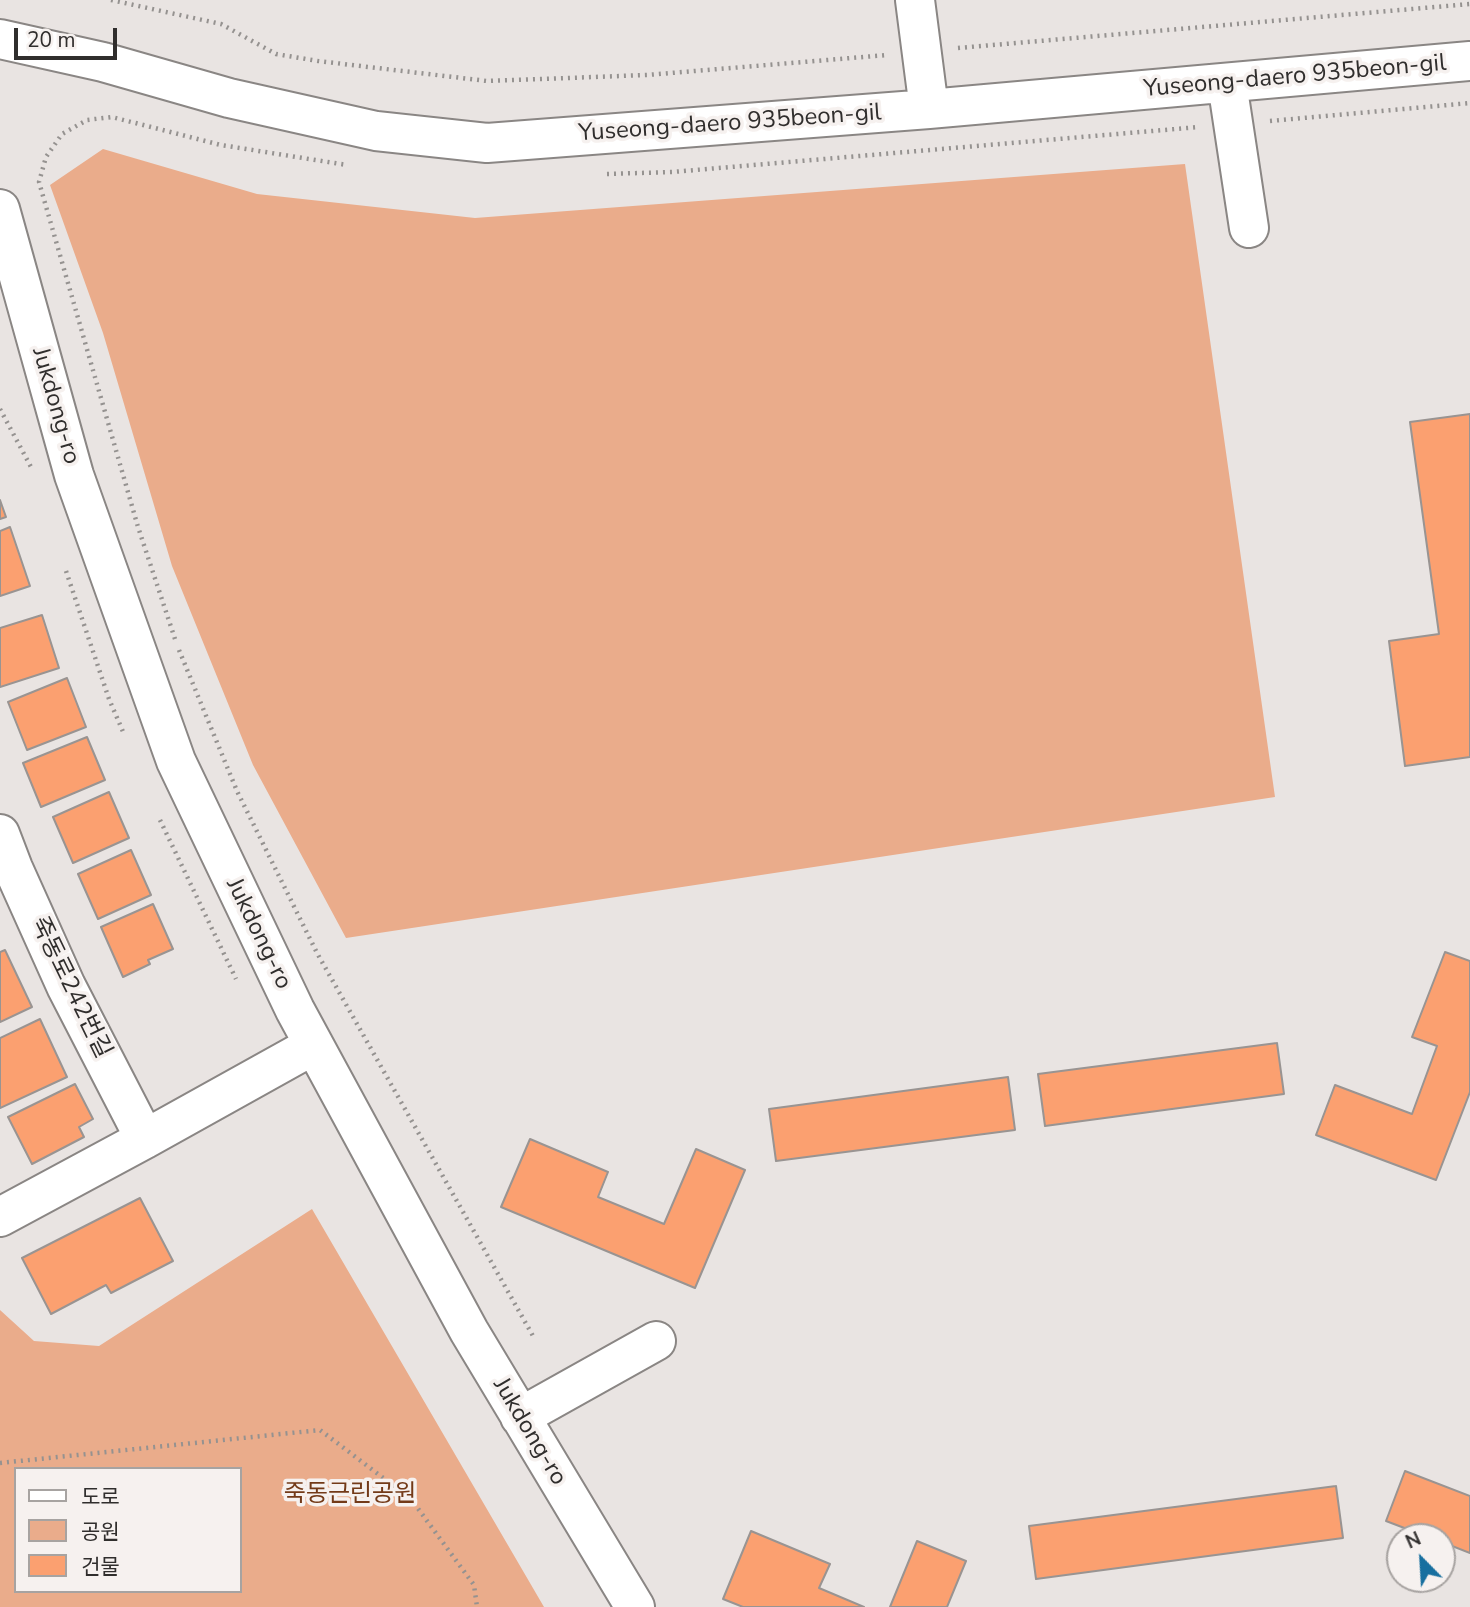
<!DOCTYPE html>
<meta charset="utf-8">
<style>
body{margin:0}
#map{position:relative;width:1470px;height:1607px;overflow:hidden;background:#e9e4e2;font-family:"Nunito Sans","Noto Sans KR",sans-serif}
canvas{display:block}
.legend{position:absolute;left:14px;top:1467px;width:228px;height:126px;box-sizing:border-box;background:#f6f1ef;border:2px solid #a7a3a1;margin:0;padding:9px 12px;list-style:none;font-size:21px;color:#302e2d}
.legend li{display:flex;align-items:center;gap:14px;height:35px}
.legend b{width:35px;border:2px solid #a7a3a1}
.north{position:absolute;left:1386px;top:1523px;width:70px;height:70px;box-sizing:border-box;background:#f6f1ef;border:2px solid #a7a3a1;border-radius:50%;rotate:336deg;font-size:19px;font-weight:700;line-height:28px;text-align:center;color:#302e2d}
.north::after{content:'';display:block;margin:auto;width:24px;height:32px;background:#176f9f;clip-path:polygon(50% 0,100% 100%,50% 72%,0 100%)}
.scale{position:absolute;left:14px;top:28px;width:103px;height:32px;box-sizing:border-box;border:4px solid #302e2d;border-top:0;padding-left:9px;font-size:21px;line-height:24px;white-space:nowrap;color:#302e2d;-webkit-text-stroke:5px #f6f1ef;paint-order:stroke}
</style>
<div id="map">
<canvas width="1470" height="1607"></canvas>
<ul class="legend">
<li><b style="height:9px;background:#fff"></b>도로</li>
<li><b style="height:19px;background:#eaac8b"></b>공원</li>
<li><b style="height:19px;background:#fba070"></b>건물</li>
</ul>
<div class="north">N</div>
<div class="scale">20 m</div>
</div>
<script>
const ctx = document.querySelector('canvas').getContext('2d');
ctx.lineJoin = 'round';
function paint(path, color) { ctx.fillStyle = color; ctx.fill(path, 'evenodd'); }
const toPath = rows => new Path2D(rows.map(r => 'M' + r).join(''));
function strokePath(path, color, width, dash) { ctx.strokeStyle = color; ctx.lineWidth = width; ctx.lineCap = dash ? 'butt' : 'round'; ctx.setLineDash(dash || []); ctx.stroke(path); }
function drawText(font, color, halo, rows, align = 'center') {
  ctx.font = font + ' "Nunito Sans","Noto Sans KR",sans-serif'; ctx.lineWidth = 7; ctx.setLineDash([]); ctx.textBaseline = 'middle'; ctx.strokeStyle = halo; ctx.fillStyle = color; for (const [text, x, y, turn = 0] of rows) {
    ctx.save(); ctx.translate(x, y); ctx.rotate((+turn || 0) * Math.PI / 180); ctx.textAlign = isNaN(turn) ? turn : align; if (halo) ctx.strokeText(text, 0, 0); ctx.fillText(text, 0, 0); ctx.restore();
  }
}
const green = toPath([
 [103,149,257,194,475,218,1185,164,1275,797,346,938,253,765,172,566,103,333,50,185],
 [312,1209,544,1607,0,1607,0,1310,34,1341,99,1346],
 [16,1469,240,1469,240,1591,16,1591]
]);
const building = toPath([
 [1470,414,1470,757,1405,766,1389,641,1439,634,1410,422,1470,414],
 [0,500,6,517,0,519,0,500],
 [10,527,30,586,0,596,0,531,10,527],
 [42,615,59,668,0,687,0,628,42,615],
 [67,678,86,727,27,750,8,702,67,678],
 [87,737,105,780,41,807,23,763,87,737],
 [109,792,129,838,73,863,53,817,109,792],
 [131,850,151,895,98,919,78,874,131,850],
 [153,904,173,949,148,960,150,964,123,977,101,927,153,904],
 [5,950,32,1007,0,1022,0,952,5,950],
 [1445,952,1470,961,1470,1092,1436,1180,1316,1135,1335,1085,1412,1114,1437,1046,1412,1037,1445,952],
 [40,1019,67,1077,0,1108,0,1038,40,1019],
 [1277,1043,1284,1094,1045,1126,1038,1074,1277,1043],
 [1008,1077,1015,1130,776,1161,769,1109,1008,1077],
 [75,1084,93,1119,79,1127,84,1137,32,1164,8,1117,75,1084],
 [530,1139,608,1172,598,1197,664,1224,696,1149,745,1170,695,1288,501,1207,530,1139],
 [140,1198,173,1261,111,1293,106,1285,51,1314,22,1258,140,1198],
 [1405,1471,1470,1496,1470,1553,1442,1542,1442,1537,1428,1537,1386,1521,1405,1471],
 [1336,1486,1343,1538,1036,1579,1029,1526,1336,1486],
 [751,1531,830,1564,819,1588,864,1607,743,1607,723,1599,751,1531],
 [917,1541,966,1561,947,1607,890,1607,917,1541]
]);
const path = toPath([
 [111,0,221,24,276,54,318,61,487,81,647,75,887,55],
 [958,48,1470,4],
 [1270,121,1470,103],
 [607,174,672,172,1199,127],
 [0,409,31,467],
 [66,571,109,699,124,734],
 [175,639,138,527,39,182,46,157,62,134,87,120,112,117,221,145,347,165],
 [179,650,237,791,317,953,533,1336],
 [160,820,236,979],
 [0,1463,320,1430,411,1499,474,1585,477,1607]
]);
const minor = toPath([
 [915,0,929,109],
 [0,39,103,62,229,98,376,131,487,143,929,109,1470,61],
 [1227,83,1249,228],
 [0,209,74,475,176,761,295,1010,469,1331,635,1607],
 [0,834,13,868,66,986,145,1139],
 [0,1217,145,1139,314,1045],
 [520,1417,656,1341]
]);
const streetNames = [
 ["Yuseong-daero 935beon-gil",1295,77,-5],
 ["Yuseong-daero 935beon-gil",730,124,-4],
 ["Jukdong-ro",55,406,74],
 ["Jukdong-ro",258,934,64],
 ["죽동로242번길",70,988,64],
 ["Jukdong-ro",529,1432,59]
];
const parkNames = [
 ["죽동근린공원",350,1495]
];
paint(green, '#eaac8b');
paint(building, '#fba070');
strokePath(building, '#999492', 2);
strokePath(minor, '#8a8684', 42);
strokePath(path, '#959290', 4.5, [2, 5]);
strokePath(minor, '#fff', 38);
drawText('24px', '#302e2d', '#f6f1ef', streetNames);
drawText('24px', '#733a18', '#f6f1ef', parkNames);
</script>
